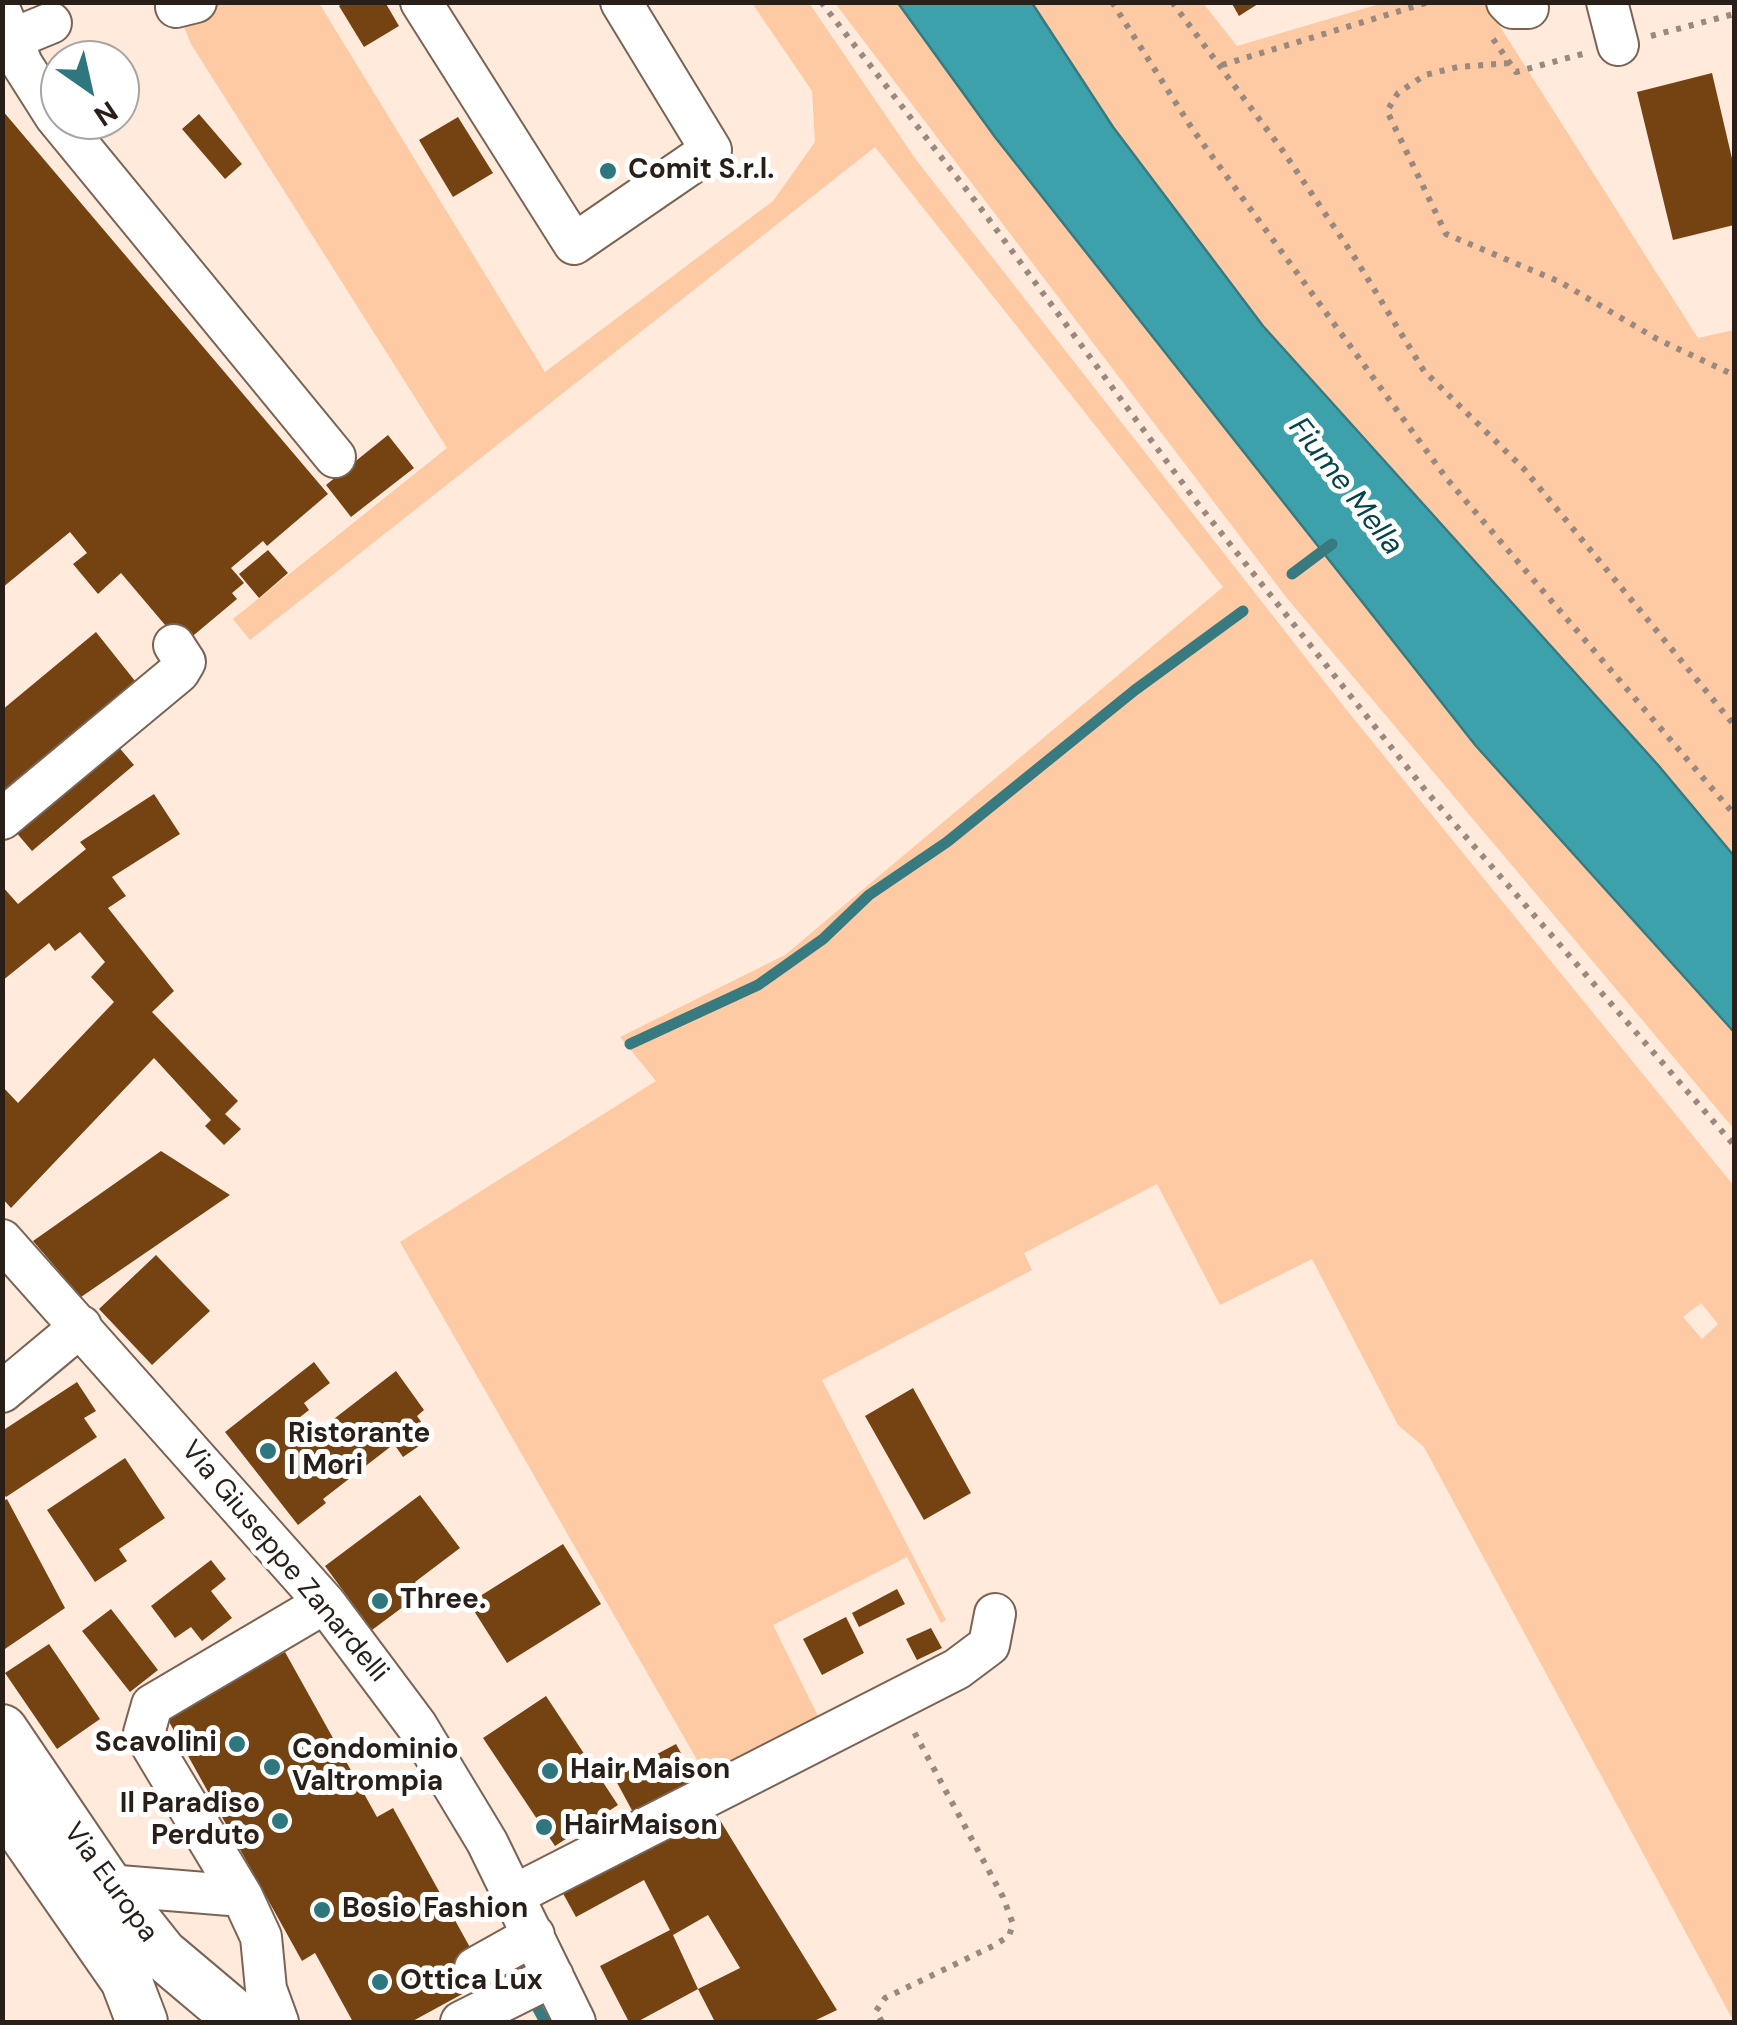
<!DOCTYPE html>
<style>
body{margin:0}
#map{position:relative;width:1737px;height:2025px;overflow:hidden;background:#ffeadb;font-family:"DM Sans",sans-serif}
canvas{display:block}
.frame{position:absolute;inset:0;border:5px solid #281f18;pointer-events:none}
.north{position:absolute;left:40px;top:40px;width:100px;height:100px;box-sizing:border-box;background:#fff;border:2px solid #a9a5a3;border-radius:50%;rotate:146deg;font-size:28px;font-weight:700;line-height:40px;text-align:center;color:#281f18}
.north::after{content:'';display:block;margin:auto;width:35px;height:45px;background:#2e777f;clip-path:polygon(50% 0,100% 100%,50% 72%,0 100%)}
</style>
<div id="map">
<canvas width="1737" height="2025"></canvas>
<div class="frame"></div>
<div class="north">N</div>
</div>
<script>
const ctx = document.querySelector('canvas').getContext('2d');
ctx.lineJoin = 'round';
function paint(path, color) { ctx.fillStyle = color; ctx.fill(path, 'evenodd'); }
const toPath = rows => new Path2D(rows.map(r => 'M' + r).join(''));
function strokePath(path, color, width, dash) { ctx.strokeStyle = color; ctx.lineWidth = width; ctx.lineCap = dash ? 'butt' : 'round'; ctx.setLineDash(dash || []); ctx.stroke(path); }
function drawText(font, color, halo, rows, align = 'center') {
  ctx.font = font + ' "DM Sans",sans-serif'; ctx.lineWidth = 10; ctx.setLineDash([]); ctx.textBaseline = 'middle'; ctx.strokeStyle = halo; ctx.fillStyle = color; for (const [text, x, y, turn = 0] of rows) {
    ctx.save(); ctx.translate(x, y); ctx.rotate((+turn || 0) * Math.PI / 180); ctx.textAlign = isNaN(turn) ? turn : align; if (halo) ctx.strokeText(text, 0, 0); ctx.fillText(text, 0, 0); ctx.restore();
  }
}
const green = toPath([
 [174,3,319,3,545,372,773,201,815,142,812,91,752,3,809,3,917,161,1345,708,1734,1186,1734,2022,1424,1447,1398,1425,1312,1259,1220,1305,1157,1184,1024,1253,1032,1270,822,1380,946,1620,941,1623,907,1557,773,1625,821,1722,708,1779,400,1242,656,1081,620,1037,785,955,1223,587,875,147,250,640,233,619,447,448,191,44],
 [1701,1303,1718,1324,1702,1339,1683,1317],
 [835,3,898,3,995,137,1476,746,1734,1032,1734,1129,1286,597],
 [1032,3,1203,3,1237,46,1383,3,1485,3,1698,338,1734,330,1734,856,1658,765,1263,326,1112,127]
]);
const water = toPath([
 [898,3,1032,3,1113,127,1263,326,1658,765,1734,856,1734,1032,1476,746,995,137,898,3]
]);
const stream = toPath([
 [1292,574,1332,544],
 [630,1044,758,985,823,939,869,895,947,842,1135,690,1243,611],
 [532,1998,545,2022]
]);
const building = toPath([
 [345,2,385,2,399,26,364,47,339,6],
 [1231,2,1261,2,1239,16],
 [1712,73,1734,167,1734,225,1673,240,1637,92],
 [2,110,328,494,267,546,263,541,231,568,244,583,232,593,237,599,182,645,121,573,98,594,73,564,87,553,70,532,2,588],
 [199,114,242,164,225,179,182,129],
 [458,117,493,173,453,197,419,140],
 [388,435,414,468,351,517,326,485],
 [268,550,288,573,259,598,239,574],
 [96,632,139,686,2,794,2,710],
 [111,738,134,765,32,851,9,824],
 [154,794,180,834,112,877,126,896,108,908,174,991,152,1012,238,1101,225,1114,241,1129,224,1145,205,1126,211,1120,154,1058,11,1208,2,1198,2,1086,18,1103,114,1002,91,977,105,962,80,932,55,951,49,943,2,981,2,886,18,904,86,849,80,842],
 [161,1151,230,1195,81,1297,33,1241],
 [156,1255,210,1311,152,1365,99,1309],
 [314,1362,330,1383,304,1403,309,1410,290,1425,304,1442,396,1371,424,1410,417,1416,432,1437,403,1457,394,1444,323,1499,326,1503,298,1525,225,1432],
 [77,1382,96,1411,84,1418,97,1437,6,1497,2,1492,2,1431],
 [913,1388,971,1493,924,1520,865,1416],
 [125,1458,165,1518,119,1549,127,1561,95,1582,47,1510],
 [420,1495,460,1548,415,1582,423,1592,372,1630,325,1566],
 [7,1499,65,1608,2,1651,2,1502],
 [563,1544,601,1604,507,1663,469,1603],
 [211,1560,226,1579,211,1591,232,1618,202,1641,191,1627,175,1638,151,1606],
 [897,1589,905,1604,859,1627,852,1613],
 [111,1609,158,1670,130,1692,82,1631],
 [846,1617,864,1653,822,1675,803,1639],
 [931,1628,942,1648,917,1660,906,1639],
 [49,1644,100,1719,57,1749,5,1673],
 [285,1652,377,1817,393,1808,488,1980,411,2022,353,2022,315,1953,302,1961,167,1718],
 [546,1696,618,1805,555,1846,483,1738],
 [676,1744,697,1782,635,1816,614,1777],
 [712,1807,748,1866,837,2010,812,2022,715,2022,698,1989,740,1968,708,1915,673,1935,698,1989,637,2022,629,2022,600,1966,670,1930,644,1880,576,1917,560,1888]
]);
const path = toPath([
 [821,2,976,202,1195,500,1426,791,1734,1145],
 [1112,2,1193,130,1447,479,1734,814],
 [1172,2,1283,151,1355,258,1424,371,1524,469,1734,725],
 [1651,36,1734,14],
 [1493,39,1516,72,1586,53],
 [1509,63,1458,67,1425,75,1398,93,1387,111,1446,234,1560,282,1657,339,1734,375],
 [1222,65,1429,2],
 [882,2022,876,2011,885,1998,993,1946,1009,1936,1013,1924,1003,1897,913,1730]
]);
const minor = toPath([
 [421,2,574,244,711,150,621,2],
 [1507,2,1513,8,1528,8],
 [1607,2,1618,45],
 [176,7,196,2],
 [2,15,12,39,51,23],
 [2,43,12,39,22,64,55,116,335,457],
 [2,819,179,672,185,662,174,645],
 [2,1240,325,1603,417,1726,487,1842,575,2022],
 [2,1392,81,1326],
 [107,1885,242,1896,261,1937,266,1989,278,2022],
 [514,1895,957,1669,989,1645,995,1614],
 [242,1896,144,1733,152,1705,325,1603],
 [475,1968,534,1935],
 [461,2022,553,1976]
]);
const major = toPath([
 [2,1730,107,1885,162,1954,238,2018],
 [2,1802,126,1980,142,2022]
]);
const markers = [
 [608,171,10,"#2e777f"],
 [268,1451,10,"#2e777f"],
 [380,1601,10,"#2e777f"],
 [237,1744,10,"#2e777f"],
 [272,1767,10,"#2e777f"],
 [550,1771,10,"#2e777f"],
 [280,1821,10,"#2e777f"],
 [544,1827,10,"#2e777f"],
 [322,1910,10,"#2e777f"],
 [380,1982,10,"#2e777f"]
];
const poiNames = [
 ["Comit S.r.l.",628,171],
 ["Ristorante",288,1435],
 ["I Mori",288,1467],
 ["Three.",400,1601],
 ["Scavolini",217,1744,"right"],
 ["Condominio",292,1751],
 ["Valtrompia",292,1783],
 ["Hair Maison",570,1771],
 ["Il Paradiso",260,1805,"right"],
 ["Perduto",260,1837,"right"],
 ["HairMaison",564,1827],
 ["Bosio Fashion",342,1910],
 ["Ottica Lux",400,1982]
];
const streetNames = [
 ["Via Giuseppe Zanardelli",284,1562,50],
 ["Via Europa",110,1883,54]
];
const waterNames = [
 ["Fiume Mella",1345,487,52]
];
paint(green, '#fdcaa4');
paint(water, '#3da1ac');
strokePath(water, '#377a80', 2.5);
strokePath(stream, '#377a80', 11);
paint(building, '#754212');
strokePath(minor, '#7a6353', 44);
strokePath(major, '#7a6353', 54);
strokePath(path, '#99897e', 6, [5, 8]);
strokePath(minor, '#fff', 40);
strokePath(major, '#fff', 50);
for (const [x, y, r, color] of markers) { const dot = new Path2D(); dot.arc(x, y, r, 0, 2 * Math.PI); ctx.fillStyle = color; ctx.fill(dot); strokePath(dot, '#fff', 4); }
drawText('bold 28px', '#281f18', '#fff', poiNames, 'left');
drawText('28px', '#281f18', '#fff', streetNames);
drawText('italic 30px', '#05444a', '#fff', waterNames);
</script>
